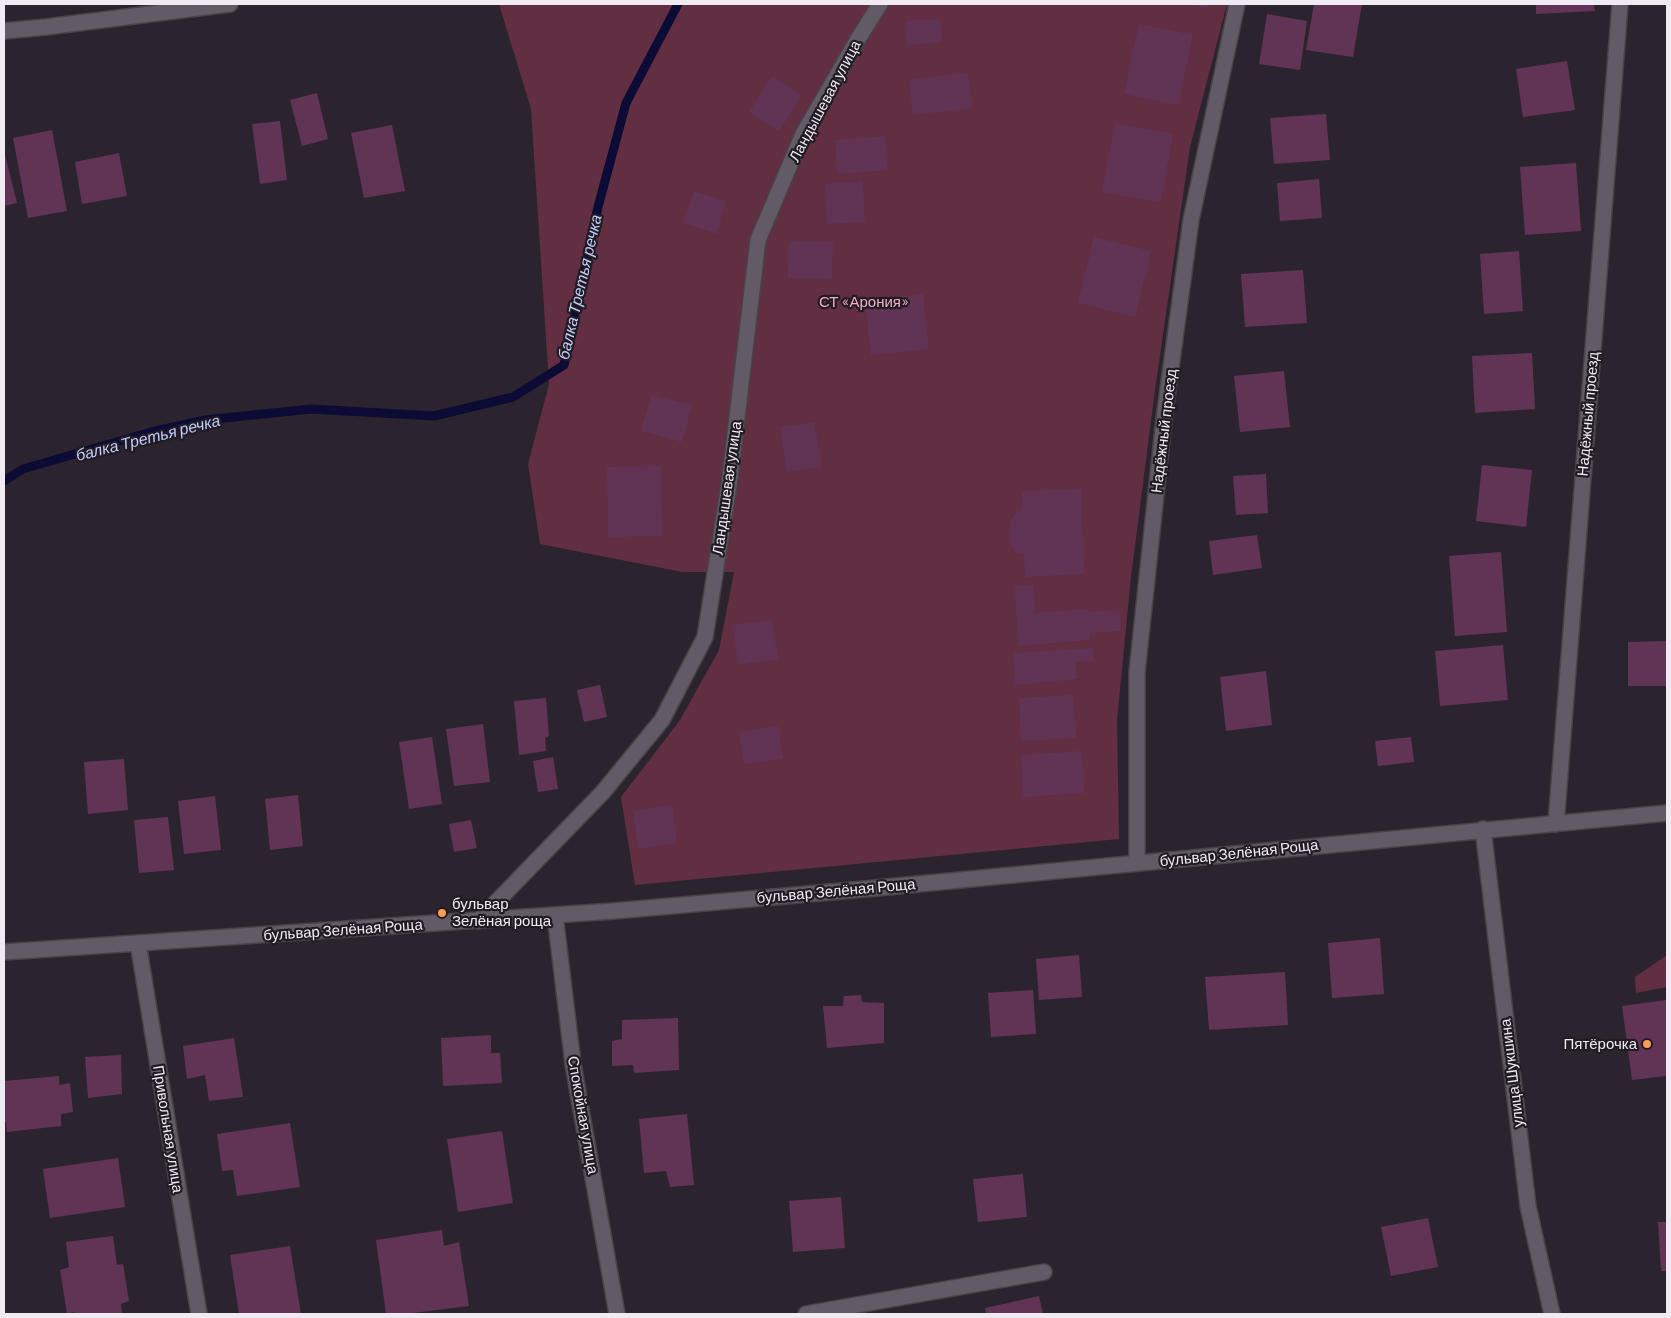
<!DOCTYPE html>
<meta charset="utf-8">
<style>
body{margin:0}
#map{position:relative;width:1671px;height:1318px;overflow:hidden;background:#2b242e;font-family:Barlow,sans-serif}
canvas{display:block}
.frame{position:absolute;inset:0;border:5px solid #f0ebf2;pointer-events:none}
</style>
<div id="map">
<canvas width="1671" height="1318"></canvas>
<div class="frame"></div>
</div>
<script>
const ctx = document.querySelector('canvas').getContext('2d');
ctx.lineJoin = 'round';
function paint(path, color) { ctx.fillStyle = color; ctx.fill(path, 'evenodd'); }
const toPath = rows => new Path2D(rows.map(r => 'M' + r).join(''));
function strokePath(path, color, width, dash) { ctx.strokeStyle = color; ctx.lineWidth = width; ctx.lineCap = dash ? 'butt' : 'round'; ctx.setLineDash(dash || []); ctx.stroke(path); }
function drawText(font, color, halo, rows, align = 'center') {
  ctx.font = font + ' Barlow,sans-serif'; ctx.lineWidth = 4.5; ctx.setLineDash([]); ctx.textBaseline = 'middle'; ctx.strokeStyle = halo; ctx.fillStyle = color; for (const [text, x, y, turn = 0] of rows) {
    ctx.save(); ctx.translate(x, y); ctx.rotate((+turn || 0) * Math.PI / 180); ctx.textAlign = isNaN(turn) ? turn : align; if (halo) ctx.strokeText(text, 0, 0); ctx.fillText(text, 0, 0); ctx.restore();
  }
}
const green = toPath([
 [499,4,1227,4,1190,147,1155,390,1131,577,1117,720,1119,839,635,885,621,797,680,720,719,650,734,572,682,572,540,544,528,464,549,384,531,109],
 [1667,955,1667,987,1636,993,1635,977]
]);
const stream = toPath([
 [4,481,23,469,151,432,205,420,311,409,434,416,513,397,564,365,598,207,626,103,678,4]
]);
const building = toPath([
 [1191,4,1209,4,1207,9],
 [1314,4,1362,4,1353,57,1306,50],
 [1536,4,1594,4,1595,11,1536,14],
 [1267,14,1307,21,1300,70,1259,64],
 [940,19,942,42,907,45,905,21],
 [1139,24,1193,35,1178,105,1124,94],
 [1567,61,1575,110,1523,117,1516,69],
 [968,73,972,108,913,115,909,79],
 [772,76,802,95,779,131,749,112],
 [317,93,328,139,302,146,290,100],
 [1326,114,1330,160,1274,164,1270,118],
 [280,121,287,180,260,184,252,124],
 [1115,123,1173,134,1161,202,1102,192],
 [392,125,405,191,364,198,351,133],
 [52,130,67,211,28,218,13,138],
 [885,136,888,170,838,174,835,140],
 [4,151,17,203,4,206],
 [119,153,127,196,82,204,75,162],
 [1576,163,1581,231,1525,235,1520,167],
 [1319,179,1322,218,1280,221,1277,183],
 [863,181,865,222,827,224,825,184],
 [694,191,726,201,716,234,684,223],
 [1094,237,1151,251,1135,317,1078,303],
 [789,241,833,242,832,279,788,278],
 [1519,251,1523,311,1484,314,1480,254],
 [1303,270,1307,323,1245,327,1241,274],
 [923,294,929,349,871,355,865,301],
 [1532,353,1535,409,1475,413,1472,356],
 [1284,371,1290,427,1240,432,1234,376],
 [651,395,692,405,682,442,641,431],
 [814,422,822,467,787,472,780,427],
 [1482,465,1532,470,1526,527,1476,521],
 [661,466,662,536,608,537,607,467],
 [1266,474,1268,513,1236,515,1233,476],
 [1081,489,1084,574,1025,577,1024,554,1018,554,1014,550,1010,543,1009,532,1011,520,1017,512,1022,510,1022,491],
 [1257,535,1262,568,1213,575,1209,541],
 [1501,552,1507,632,1455,636,1449,556],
 [1034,585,1035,613,1088,609,1088,612,1120,610,1121,631,1090,633,1090,640,1018,646,1015,586],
 [772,620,778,659,738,665,733,625],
 [1667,641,1667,686,1628,686,1628,642],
 [1503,645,1508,700,1440,706,1435,651],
 [1093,648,1094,661,1075,662,1077,679,1015,685,1013,653],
 [1266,671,1272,725,1226,731,1220,677],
 [600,685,607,717,584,722,577,690],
 [1073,695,1076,738,1021,741,1019,698],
 [546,698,549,736,545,738,546,751,519,755,514,701],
 [483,724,490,782,454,786,446,729],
 [778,726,783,759,744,764,739,732],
 [432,737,442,804,409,809,399,742],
 [1411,737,1414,762,1378,766,1375,741],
 [1082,751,1084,793,1023,797,1021,755],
 [553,757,558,789,538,792,533,761],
 [124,759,128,810,88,814,84,762],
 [298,795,303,846,270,850,265,799],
 [215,796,221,850,184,854,178,801],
 [672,805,677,843,638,849,633,811],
 [168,817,174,870,139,873,134,820],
 [471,820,477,848,454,852,449,824],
 [1380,938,1384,994,1332,998,1328,943],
 [1079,955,1082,997,1039,1000,1036,959],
 [1285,972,1288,1025,1209,1030,1205,977],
 [1033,990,1036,1034,991,1037,988,993],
 [861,995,862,1002,884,1003,884,1043,827,1048,823,1006,843,1006,844,996],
 [1666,1000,1667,1013,1667,1076,1632,1080,1622,1006],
 [678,1018,679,1070,634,1073,633,1065,612,1066,612,1041,622,1039,622,1020],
 [491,1035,491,1053,500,1053,502,1083,443,1086,441,1038],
 [234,1038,243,1097,209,1101,205,1075,187,1079,183,1046],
 [121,1055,122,1094,88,1098,85,1057],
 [59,1076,59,1085,70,1083,73,1112,61,1114,61,1126,7,1132,6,1122,4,1122,4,1081],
 [687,1114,694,1185,670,1187,666,1171,644,1173,639,1119],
 [290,1123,300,1187,237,1196,233,1170,222,1171,217,1134],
 [502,1131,513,1203,458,1212,447,1139],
 [118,1158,125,1207,50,1218,43,1169],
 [1023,1174,1027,1217,978,1222,973,1179],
 [841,1197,845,1248,793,1252,789,1201],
 [1428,1218,1438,1267,1391,1276,1381,1227],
 [1658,1222,1667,1222,1667,1271,1661,1271],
 [442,1230,444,1246,459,1242,469,1306,405,1314,386,1314,376,1240],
 [113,1236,117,1265,123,1264,129,1301,121,1304,122,1314,75,1314,74,1312,67,1314,60,1270,69,1267,66,1242],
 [290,1246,301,1314,239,1314,230,1255],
 [1039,1296,1043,1314,986,1314,985,1308]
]);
const lane = toPath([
 [806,1314,1044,1272]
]);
const street = toPath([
 [4,31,46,27,230,4],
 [1556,824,1620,4],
 [1483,829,1528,1206,1552,1314],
 [1137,863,1137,672,1164,419,1191,220,1237,4],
 [555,915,573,1064,617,1314],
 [478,921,603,792,662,720,705,637,729,485,758,240,803,134,858,39,880,4],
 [138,943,199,1314],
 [4,952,614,911,876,888,1667,813]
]);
const markers = [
 [442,913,5,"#fb9e51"],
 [1647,1044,5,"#fb9e51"]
];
const streetNames = [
 ["Ландышевая улица",825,101,-62],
 ["Надёжный проезд",1588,414,-85],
 ["Надёжный проезд",1164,431,-83],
 ["Ландышевая улица",727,488,-82],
 ["бульвар Зелёная Роща",1239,853,-6],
 ["бульвар Зелёная Роща",836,891,-5],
 ["бульвар Зелёная Роща",343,930,-4],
 ["улица Шукшина",1512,1073,-97],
 ["Спокойная улица",583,1115,80],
 ["Привольная улица",168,1129,81]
];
const parkNames = [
 ["СТ «Арония»",864,302]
];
const poiNames = [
 ["бульвар",452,904],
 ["Зелёная роща",452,921],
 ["Пятёрочка",1637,1044,"right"]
];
const waterNames = [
 ["балка Третья речка",580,287,-77],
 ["балка Третья речка",148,438,-14]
];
paint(green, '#612e42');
strokePath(stream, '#0b0b35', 9);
paint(building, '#613456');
strokePath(lane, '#49424b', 18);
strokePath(street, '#49424b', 18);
strokePath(lane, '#625a65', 15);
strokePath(street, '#625a65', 15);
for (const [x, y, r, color] of markers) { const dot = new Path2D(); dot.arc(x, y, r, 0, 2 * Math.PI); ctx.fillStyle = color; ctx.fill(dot); strokePath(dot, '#211b24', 2); }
drawText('15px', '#f0ebf2', '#211b24', streetNames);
drawText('15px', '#f5aec6', '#211b24', parkNames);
drawText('15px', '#f0ebf2', '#211b24', poiNames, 'left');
drawText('italic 16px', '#c2ccfb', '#211b24', waterNames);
</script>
